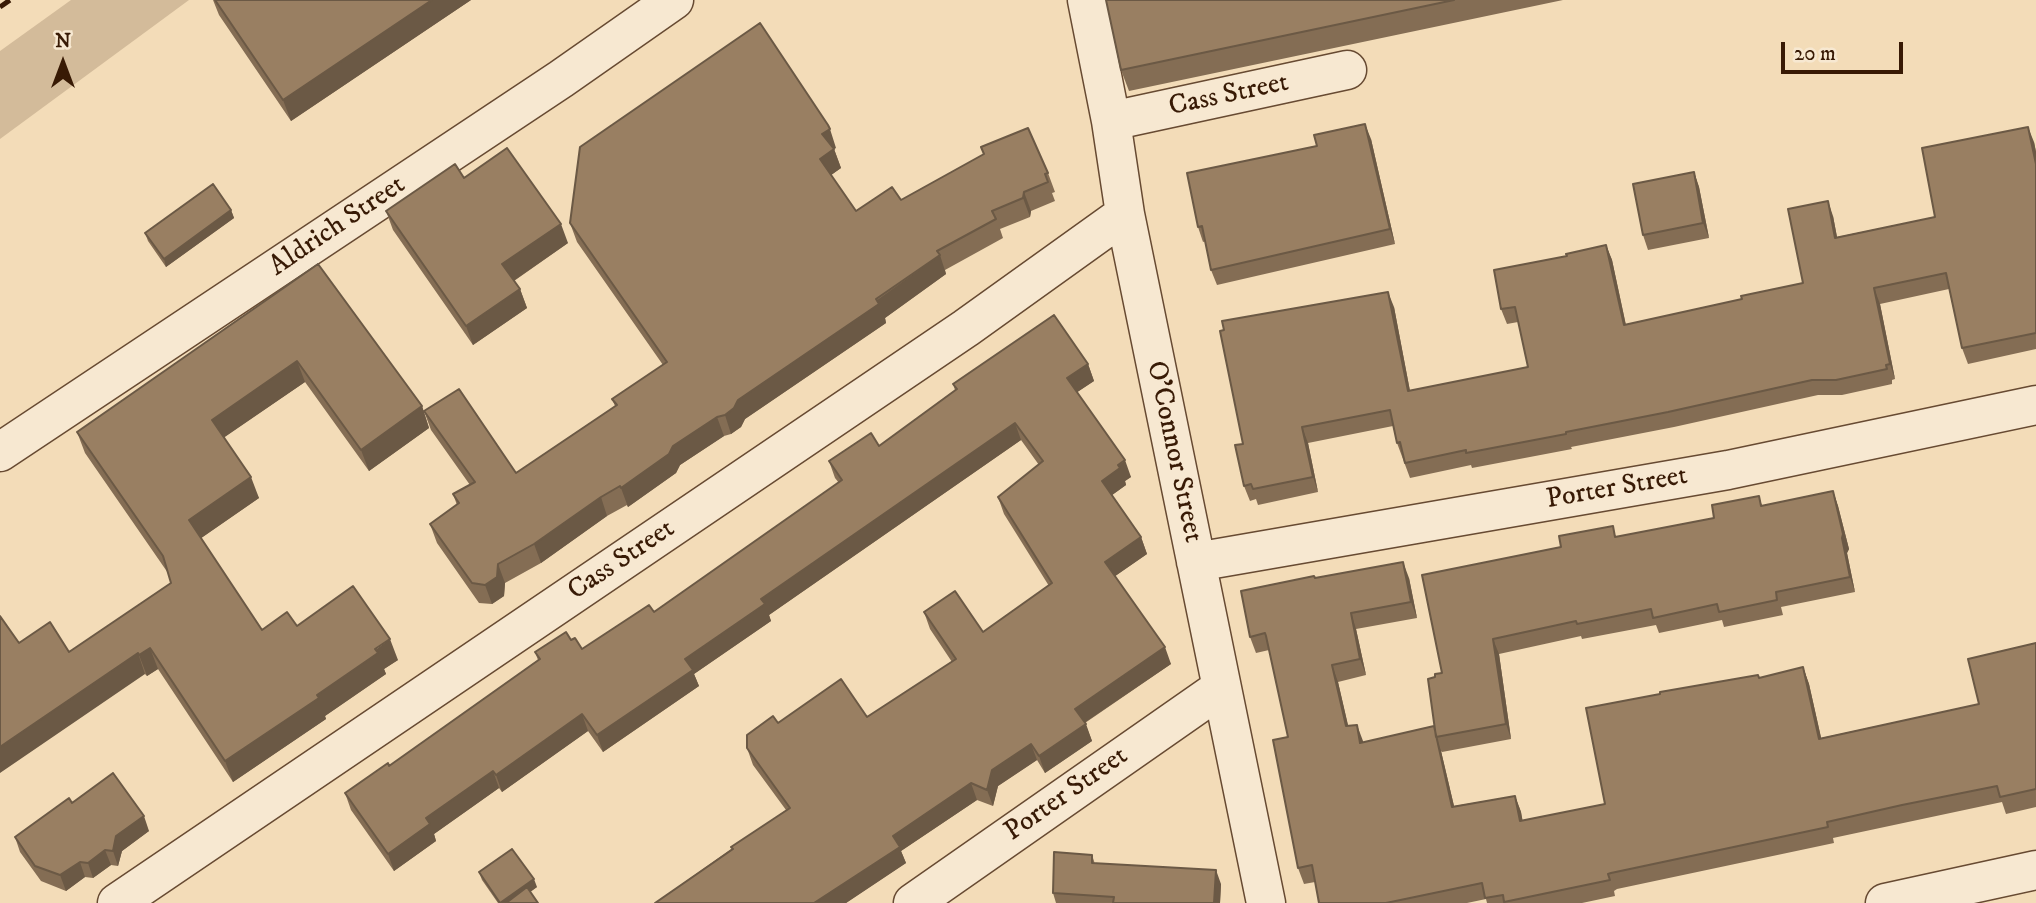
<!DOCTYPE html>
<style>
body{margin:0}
#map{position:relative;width:2036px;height:903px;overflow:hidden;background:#f3dcb8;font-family:"IM FELL DW Pica",serif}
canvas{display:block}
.north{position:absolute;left:28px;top:28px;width:70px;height:70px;-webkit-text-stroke:5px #f7e8d1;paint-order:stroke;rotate:0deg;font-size:19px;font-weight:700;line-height:28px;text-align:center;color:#381a05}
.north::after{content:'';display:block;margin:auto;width:24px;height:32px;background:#381a05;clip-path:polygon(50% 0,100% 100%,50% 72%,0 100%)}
.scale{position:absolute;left:1781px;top:42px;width:122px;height:32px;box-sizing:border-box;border:4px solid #381a05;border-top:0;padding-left:9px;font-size:21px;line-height:24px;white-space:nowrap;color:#381a05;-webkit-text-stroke:5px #f7e8d1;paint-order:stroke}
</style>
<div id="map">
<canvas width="2036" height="903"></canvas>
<div class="north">N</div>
<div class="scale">20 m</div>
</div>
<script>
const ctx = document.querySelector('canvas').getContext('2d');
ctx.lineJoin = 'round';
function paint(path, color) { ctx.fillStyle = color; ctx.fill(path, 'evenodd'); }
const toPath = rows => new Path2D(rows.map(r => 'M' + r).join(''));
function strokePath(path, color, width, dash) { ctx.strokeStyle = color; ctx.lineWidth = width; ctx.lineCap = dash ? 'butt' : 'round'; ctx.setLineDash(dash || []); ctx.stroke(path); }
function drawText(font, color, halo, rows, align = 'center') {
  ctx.font = font + ' "IM FELL DW Pica",serif'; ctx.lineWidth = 5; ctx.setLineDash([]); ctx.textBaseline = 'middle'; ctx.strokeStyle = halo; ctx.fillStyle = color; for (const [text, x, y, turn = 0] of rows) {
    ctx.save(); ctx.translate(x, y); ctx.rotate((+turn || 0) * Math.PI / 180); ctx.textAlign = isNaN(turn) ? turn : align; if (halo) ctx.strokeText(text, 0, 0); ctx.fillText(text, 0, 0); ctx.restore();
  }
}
const green = toPath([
 [71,0,189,0,0,139,0,51]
]);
const minor = toPath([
 [1087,0,1111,121,1125,214,1266,903],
 [1111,121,1347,70],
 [0,452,561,79,674,0],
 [1196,562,1728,470,2036,405],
 [117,903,966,328,1125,214],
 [913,903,1221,688],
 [1885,903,2036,870]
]);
const rail = toPath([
 [0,7,10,0]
]);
const wall = toPath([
 [213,0,471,0,291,121,219,15],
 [1106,0,1563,0,1129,91,1121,70],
 [1371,139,1395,244,1217,285,1211,270,1206,241,1203,242,1198,227],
 [2034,142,2036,152,2036,349,1968,364,1962,348,1949,289,1880,304,1895,379,1892,380,1892,384,1842,395,1818,395,1674,427,1571,447,1572,449,1472,468,1471,465,1410,478,1397,443,1393,426,1308,443,1318,492,1258,505,1256,499,1250,501,1244,486,1243,444,1394,307,1410,391,1528,367,1518,322,1507,324,1501,309,1567,256,1606,245,1612,260,1626,325,1742,299,1803,283,1833,216,1837,237,1935,217],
 [836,148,834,149,841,168,831,175,856,211,901,200,1048,173,1055,192,1052,193,1055,201,1031,211,1030,217,1000,229,1003,238,945,270,946,274,885,318,886,323,745,419,741,427,731,434,724,436,680,465,676,473,628,507,627,505,607,516,541,563,505,583,504,596,492,604,479,603,437,543,430,524,457,505,453,494,470,485,431,430,424,411,516,473,615,406,612,399,663,365,577,242,570,223],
 [1694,172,1699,187,1709,238,1648,250,1643,235],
 [464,178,568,243,514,281,520,289,527,308,473,345,393,230,386,211],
 [231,210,234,218,166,267,148,241,145,233],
 [318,264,422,406,429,428,369,471,305,382,224,437,259,498,201,538,262,630,297,626,398,660,384,669,386,674,325,716,326,719,233,782,158,669,147,676,145,674,19,643,69,652,171,583,168,573,85,453,77,432],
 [1088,364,1094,381,1077,392,1131,477,1125,481,1126,485,1112,495,1141,537,1147,554,1115,576,1171,664,1085,723,1092,741,1045,773,1037,760,998,786,993,806,977,800,901,851,906,863,846,903,655,903,786,810,753,765,747,748,778,723,867,717,952,662,930,629,924,612,983,632,1049,586,1004,514,998,497,1039,465,1021,440,769,615,771,621,694,674,699,686,603,752,588,731,502,792,499,788,434,834,436,841,394,871,351,810,345,793,389,766,538,660,535,652,571,640,582,649,654,612,839,483,835,478,829,461,879,446,955,390,953,384],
 [1833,491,1838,506,1849,549,1847,553,1855,592,1781,607,1783,615,1724,627,1722,620,1659,633,1656,625,1582,639,1581,636,1499,654,1511,739,1442,752,1441,751,1454,806,1515,796,1521,812,1522,821,1605,804,1759,678,1803,667,1809,684,1821,738,1979,704,2036,643,2036,807,2006,814,2002,802,1908,822,1833,838,1834,843,1617,889,1614,891,1615,896,1582,903,1487,903,1486,899,1467,903,1319,903,1315,882,1304,884,1298,868,1288,737,1269,650,1256,653,1250,637,1315,578,1409,578,1417,618,1356,629,1366,675,1338,682,1348,726,1363,742,1436,731,1435,677,1617,537,1714,518,1759,496,1762,506],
 [72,803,149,831,122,851,118,866,111,865,93,878,85,877,66,891,41,881,20,852,15,837],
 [1092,855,1095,864,1221,884,1220,903,1056,903,1053,893],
 [479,872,537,887,530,892,538,903,498,903,482,880]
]);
const shadedWall = toPath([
 [432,0,471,0,291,121,283,100],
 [1365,124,1371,139,1395,244,1390,229],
 [2028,127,2034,142,2036,152,2036,164],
 [830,129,836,148,834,149,841,168,827,178,820,159,822,134],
 [1694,172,1699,187,1709,238,1703,223],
 [1024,192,1031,211,1030,217,1023,198],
 [1828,201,1833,216,1840,253,1835,238],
 [231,210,234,218,166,267,164,259],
 [561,224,568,243,509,284,502,264],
 [1606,245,1612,260,1629,340,1624,325],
 [940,255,946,274,885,318,886,323,745,419,741,427,731,434,725,415,738,400],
 [1874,288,1880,304,1895,379,1890,364],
 [520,289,527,308,473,345,466,326],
 [1388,292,1394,307,1413,407,1408,391],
 [297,361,305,382,219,441,212,420],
 [1088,364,1094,381,1073,395,1067,378],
 [422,406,429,428,369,471,361,450],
 [717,417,724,436,680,465,676,473,628,507,621,488,673,446],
 [1015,423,1021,440,769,615,771,621,694,674,699,686,603,752,597,735,685,659,761,599],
 [1302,427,1308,443,1318,492,1313,477],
 [1125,460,1131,477,1125,481,1126,485,1108,498,1102,481],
 [251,477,259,498,197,541,189,520],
 [1833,491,1838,506,1849,549,1847,553,1855,592,1850,577],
 [601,497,607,516,541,563,534,544],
 [1141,537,1147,554,1111,579,1105,562],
 [1403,562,1409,578,1417,618,1411,602],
 [498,564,505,583,504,596,492,604,485,585],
 [1351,613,1356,629,1366,675,1360,659],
 [390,639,398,660,384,669,386,674,325,716,326,719,233,782,225,761],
 [1493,639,1499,654,1511,739,1506,724],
 [1165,647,1171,664,1081,725,1075,709],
 [150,648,158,669,147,676,139,655],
 [138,653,145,674,0,773,0,747],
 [1332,665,1338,682,1352,742,1346,726],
 [1803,667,1809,684,1825,755,1819,739],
 [582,714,588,731,502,792,496,775],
 [1086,724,1092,741,1045,773,1039,756],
 [1357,725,1363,741,1366,759,1360,743],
 [1436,737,1441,751,1458,823,1452,807],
 [1031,744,1037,760,998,786,993,806,987,790,992,770],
 [493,771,499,788,434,834,436,841,394,871,388,854,426,818],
 [971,783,977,800,901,851,906,863,846,903,814,903,893,836],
 [1515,796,1521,812,1526,838,1520,821],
 [144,816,149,831,122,851,118,866,113,851,116,836],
 [105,850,111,865,93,878,88,863],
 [80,862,85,877,66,891,60,875],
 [1216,870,1221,884,1220,903,1214,903],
 [534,879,537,887,515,903,500,903]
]);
const building = toPath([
 [215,0,432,0,283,100,215,0],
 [1106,0,1454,0,1121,70,1106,0],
 [760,23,828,125,830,129,822,134,834,149,820,159,856,211,892,187,901,200,984,154,981,147,1028,128,1048,173,1045,174,1048,182,1024,192,1023,198,992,211,996,219,937,251,940,255,876,299,879,304,738,400,734,408,725,415,717,417,673,446,669,454,621,488,620,486,601,497,534,544,498,564,497,577,485,585,472,583,430,524,459,503,453,494,475,482,424,411,459,389,516,473,617,405,612,399,667,362,570,223,580,147,760,23],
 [1365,124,1390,229,1211,270,1202,226,1198,227,1187,173,1317,146,1314,135,1365,124],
 [2028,127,2036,164,2036,333,1962,348,1946,273,1874,288,1890,364,1886,365,1887,369,1836,380,1812,380,1668,412,1566,432,1566,434,1466,453,1466,450,1405,463,1400,442,1397,443,1390,410,1302,427,1313,477,1253,489,1251,484,1244,486,1235,445,1243,444,1220,331,1224,330,1222,321,1388,292,1408,391,1528,367,1515,307,1501,309,1494,270,1567,256,1566,254,1606,245,1624,325,1742,299,1741,296,1803,283,1788,209,1828,201,1835,238,1935,217,1922,148,2028,127],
 [507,148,561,224,502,264,520,289,466,326,386,211,455,164,464,178,507,148],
 [1694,172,1703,223,1643,235,1633,184,1694,172],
 [213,184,231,210,164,259,145,233,213,184],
 [318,264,422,406,361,450,297,361,212,420,251,477,189,520,262,630,287,612,297,626,353,586,390,639,375,649,378,653,317,695,319,698,225,761,150,648,139,655,138,653,0,747,0,616,19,643,50,622,69,652,171,583,163,556,77,432,318,264],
 [1054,315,1088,364,1067,378,1125,460,1118,465,1120,468,1102,481,1141,537,1105,562,1165,647,1075,709,1086,724,1039,756,1031,744,992,770,987,790,971,783,893,836,900,847,814,903,655,903,733,849,731,847,790,808,747,748,747,735,773,716,778,723,841,679,867,717,956,659,924,612,955,591,983,632,1052,583,998,497,1043,461,1015,423,761,599,765,604,685,659,693,670,597,735,582,714,496,775,493,771,426,818,430,824,388,854,345,793,388,763,389,766,540,659,535,652,566,632,571,640,575,638,582,649,649,605,654,612,842,480,829,461,871,433,879,446,957,389,953,384,1054,315],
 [1833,491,1843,534,1842,538,1850,577,1776,592,1777,600,1719,612,1717,604,1653,618,1651,609,1577,624,1576,621,1493,639,1506,724,1436,737,1428,679,1435,677,1435,674,1442,673,1422,575,1561,547,1559,536,1613,526,1615,537,1714,518,1712,505,1759,496,1761,506,1833,491],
 [1403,562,1411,602,1351,613,1360,659,1332,665,1346,726,1357,725,1360,743,1434,726,1452,807,1515,796,1520,821,1605,804,1586,708,1660,694,1660,692,1758,675,1759,678,1803,667,1819,739,1979,704,1968,659,2036,643,2036,789,2000,797,1997,786,1902,805,1827,822,1828,827,1611,873,1608,874,1610,880,1504,902,1503,895,1485,898,1482,883,1386,903,1319,903,1312,865,1298,868,1273,740,1288,737,1266,636,1265,633,1250,637,1241,591,1314,576,1315,578,1403,562],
 [113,773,144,816,116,836,113,851,105,850,88,863,80,862,60,875,35,866,15,837,69,798,72,803,113,773],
 [512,849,534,879,500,903,479,872,512,849],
 [1054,852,1092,855,1092,863,1216,870,1214,903,1113,903,1114,897,1053,893,1054,852],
 [527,887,538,903,506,903,527,887]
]);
const streetNames = [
 ["Cass Street",1229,96,-12],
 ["Aldrich Street",338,227,-34],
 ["O'Connor Street",1173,452,78],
 ["Porter Street",1617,489,-10],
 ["Cass Street",622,561,-34],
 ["Porter Street",1067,795,-35]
];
paint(green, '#d3bb9a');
strokePath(minor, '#674a32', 41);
strokePath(minor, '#f7e8d1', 38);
strokePath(rail, '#381a05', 5, [12, 12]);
paint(wall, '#846d54');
paint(shadedWall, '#6b5945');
paint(building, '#997f62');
strokePath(building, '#6b5945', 2);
drawText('28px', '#381a05', '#f7e8d1', streetNames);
</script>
